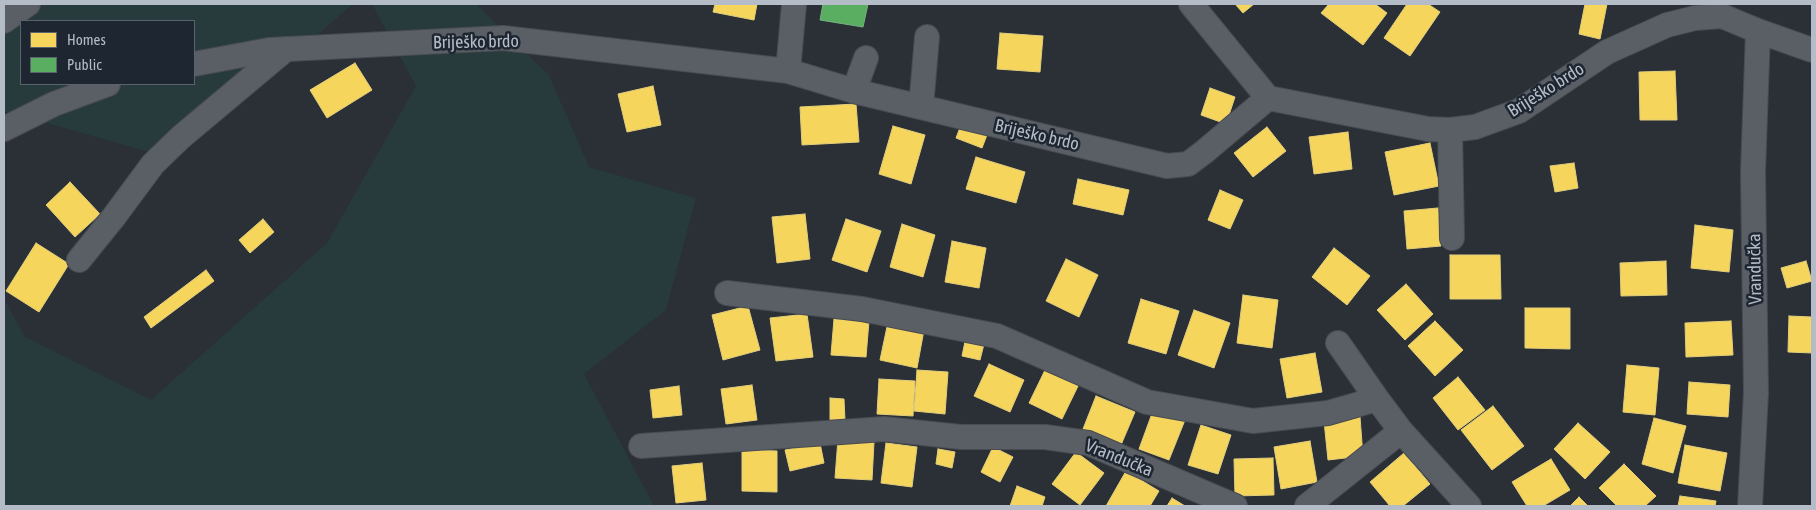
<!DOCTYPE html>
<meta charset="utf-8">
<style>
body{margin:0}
#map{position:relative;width:1816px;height:510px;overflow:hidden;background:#2a3036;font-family:"Asap Condensed",sans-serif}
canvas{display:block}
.frame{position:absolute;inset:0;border:5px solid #b4bcc8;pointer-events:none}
.legend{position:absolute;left:20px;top:20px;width:175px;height:65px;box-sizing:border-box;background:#1d2631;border:1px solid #59626d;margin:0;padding:6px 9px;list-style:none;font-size:15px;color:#b4bcc8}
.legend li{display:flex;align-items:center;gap:10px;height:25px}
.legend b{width:25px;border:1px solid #59626d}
</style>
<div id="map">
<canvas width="1816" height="510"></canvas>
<div class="frame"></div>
<ul class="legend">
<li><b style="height:14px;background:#f6d55c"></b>Homes</li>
<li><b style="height:14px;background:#5aae61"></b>Public</li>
</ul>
</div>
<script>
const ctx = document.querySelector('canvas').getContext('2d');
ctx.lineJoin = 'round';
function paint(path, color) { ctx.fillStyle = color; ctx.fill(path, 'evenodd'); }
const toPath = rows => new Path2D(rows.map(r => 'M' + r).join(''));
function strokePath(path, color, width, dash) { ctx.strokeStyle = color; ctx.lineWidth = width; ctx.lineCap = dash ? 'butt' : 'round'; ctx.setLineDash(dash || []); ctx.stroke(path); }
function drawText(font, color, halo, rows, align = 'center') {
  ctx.font = font + ' "Asap Condensed",sans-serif'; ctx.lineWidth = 5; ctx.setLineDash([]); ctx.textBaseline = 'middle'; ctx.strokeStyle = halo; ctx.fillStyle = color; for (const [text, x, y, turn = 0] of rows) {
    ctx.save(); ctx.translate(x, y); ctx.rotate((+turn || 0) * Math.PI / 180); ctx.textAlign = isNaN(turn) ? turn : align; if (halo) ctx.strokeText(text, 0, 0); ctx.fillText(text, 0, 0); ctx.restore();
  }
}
const green = toPath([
 [4,4,353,4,174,159,4,111],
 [21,21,194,21,194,84,21,84],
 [372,4,476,4,549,75,589,167,696,198,666,310,584,374,654,506,4,506,4,299,25,337,151,400,327,243,416,86]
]);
const homes = toPath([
 [715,4,757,4,754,20,713,12,715,4],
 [1235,4,1254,4,1243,13,1235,4],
 [1329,4,1375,4,1387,13,1363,45,1321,13,1329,4],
 [1407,4,1428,4,1440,12,1410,56,1384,38,1407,4],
 [1585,4,1607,4,1600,39,1579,34,1585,4],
 [1000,33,1043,36,1040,72,997,69,1000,33],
 [355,63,372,90,327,118,310,90,355,63],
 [1675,71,1677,120,1640,120,1639,72,1675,71],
 [653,86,661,125,627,132,618,94,653,86],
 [1210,88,1235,97,1226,124,1201,115,1210,88],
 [856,104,859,142,802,145,800,107,856,104],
 [961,125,987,135,982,148,956,138,961,125],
 [893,126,925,135,911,184,879,174,893,126],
 [1267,127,1286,151,1253,177,1234,153,1267,127],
 [1348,132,1352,169,1314,174,1309,137,1348,132],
 [1430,143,1439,186,1394,195,1385,152,1430,143],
 [976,157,1025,172,1016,203,966,189,976,157],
 [1574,163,1578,188,1555,192,1550,166,1574,163],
 [1078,179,1129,190,1123,215,1073,204,1078,179],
 [70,182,100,214,75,237,46,205,70,182],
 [1220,190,1243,200,1230,229,1208,220,1220,190],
 [1438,208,1441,246,1407,249,1404,211,1438,208],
 [805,214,810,259,777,263,772,217,805,214],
 [263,219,274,232,250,253,239,240,263,219],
 [846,219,881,231,867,272,832,260,846,219],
 [902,224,935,235,923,277,890,267,902,224],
 [1695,225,1733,230,1729,272,1691,268,1695,225],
 [952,241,986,248,979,288,945,282,952,241],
 [36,243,69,264,39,312,6,291,36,243],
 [1334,248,1370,276,1347,305,1312,277,1334,248],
 [1450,255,1500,255,1501,299,1450,299,1450,255],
 [1066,259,1098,275,1079,317,1046,301,1066,259],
 [1666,261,1667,295,1621,296,1620,263,1666,261],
 [1806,261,1812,281,1787,288,1781,268,1806,261],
 [206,270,214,281,151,328,144,317,206,270],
 [1406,284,1433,314,1405,340,1377,310,1406,284],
 [1243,295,1278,300,1272,348,1237,343,1243,295],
 [1141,299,1179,311,1166,354,1128,343,1141,299],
 [748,306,760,350,723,360,712,315,748,306],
 [1525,308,1570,308,1570,349,1525,348,1525,308],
 [1194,310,1230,323,1214,368,1178,355,1194,310],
 [807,314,813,357,776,361,770,318,807,314],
 [1789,316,1812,317,1812,353,1788,352,1789,316],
 [834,319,869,321,866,357,831,355,834,319],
 [1435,321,1463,350,1435,376,1408,346,1435,321],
 [1731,321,1733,355,1686,357,1685,323,1731,321],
 [888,322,924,330,917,368,880,360,888,322],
 [967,332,986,336,980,360,962,356,967,332],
 [1315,353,1322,392,1287,398,1280,359,1315,353],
 [989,364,1024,380,1010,412,974,396,989,364],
 [1627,365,1659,368,1655,415,1623,412,1627,365],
 [1047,366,1080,382,1062,419,1029,403,1047,366],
 [917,370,948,372,945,414,914,411,917,370],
 [1458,377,1485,410,1458,430,1433,398,1458,377],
 [879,379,915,381,913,416,877,414,879,379],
 [1689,382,1730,385,1728,417,1687,414,1689,382],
 [752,385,757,420,726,424,721,389,752,385],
 [679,386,682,415,653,418,650,390,679,386],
 [1096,396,1135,412,1121,445,1083,429,1096,396],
 [830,398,844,399,845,421,830,421,830,398],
 [1493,406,1524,446,1492,470,1461,430,1493,406],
 [1154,408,1185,420,1169,460,1139,449,1154,408],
 [1360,417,1363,456,1328,460,1324,421,1360,417],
 [1654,418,1686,426,1673,473,1642,464,1654,418],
 [1578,423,1610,452,1585,479,1554,449,1578,423],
 [1201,425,1231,435,1218,474,1188,465,1201,425],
 [838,439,874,442,872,480,835,478,838,439],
 [1310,441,1317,482,1281,489,1274,447,1310,441],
 [820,443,824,463,790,471,785,450,820,443],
 [886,443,917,447,912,487,881,483,886,443],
 [1685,445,1727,453,1720,491,1678,483,1685,445],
 [993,447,1013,457,1000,482,981,472,993,447],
 [938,449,955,452,952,468,936,464,938,449],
 [742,450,777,451,777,492,742,491,742,450],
 [1076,452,1104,473,1080,505,1052,484,1076,452],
 [1404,453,1430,484,1403,506,1390,506,1370,482,1404,453],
 [1273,458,1274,495,1235,496,1234,459,1273,458],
 [1551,459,1570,490,1543,506,1527,506,1512,482,1551,459],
 [702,463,706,500,676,503,672,466,702,463],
 [1624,464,1656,496,1645,506,1617,506,1599,488,1624,464],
 [1126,471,1159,491,1150,506,1106,506,1126,471],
 [1017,486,1045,497,1042,506,1010,506,1017,486],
 [1680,496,1716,501,1715,506,1678,506,1680,496],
 [1579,497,1588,506,1570,506,1579,497],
 [1172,498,1185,506,1167,506,1172,498]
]);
const public = toPath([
 [823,4,868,4,863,27,820,20,823,4]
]);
const minor = toPath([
 [1191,4,1268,98],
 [4,21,28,4],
 [194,64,269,50,503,38,788,71,854,91,1167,166,1188,164,1204,152,1268,98,1428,129,1450,130,1475,127,1519,111,1607,52,1667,25,1695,18,1722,16,1758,31,1812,50],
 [788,71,794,4],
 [854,91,866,58],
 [921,107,927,37],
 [4,129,54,104,108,84],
 [1450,130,1452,238],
 [79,260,113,218,153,164,181,137,286,49],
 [727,293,862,309,997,336,1147,402,1253,421,1328,413,1377,399],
 [1338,343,1377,399,1401,431],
 [641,446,884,429,961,437,1045,437,1088,443,1235,506],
 [1307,506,1401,431,1469,506],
 [1750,506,1756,393,1753,172,1758,31]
]);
const streetNames = [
 ["Briješko brdo",476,42,-1],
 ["Briješko brdo",1546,90,-32],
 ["Briješko brdo",1037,135,13],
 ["Vrandučka",1755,269,-91],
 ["Vrandučka",1119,458,22]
];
paint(green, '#273a3c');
paint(homes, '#f6d55c');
strokePath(homes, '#e2ce7c', 1);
paint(public, '#5aae61');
strokePath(public, '#75b280', 1);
strokePath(minor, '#484c51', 26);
strokePath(minor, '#5a5e65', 24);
drawText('18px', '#b4bcc8', '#1d2631', streetNames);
</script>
